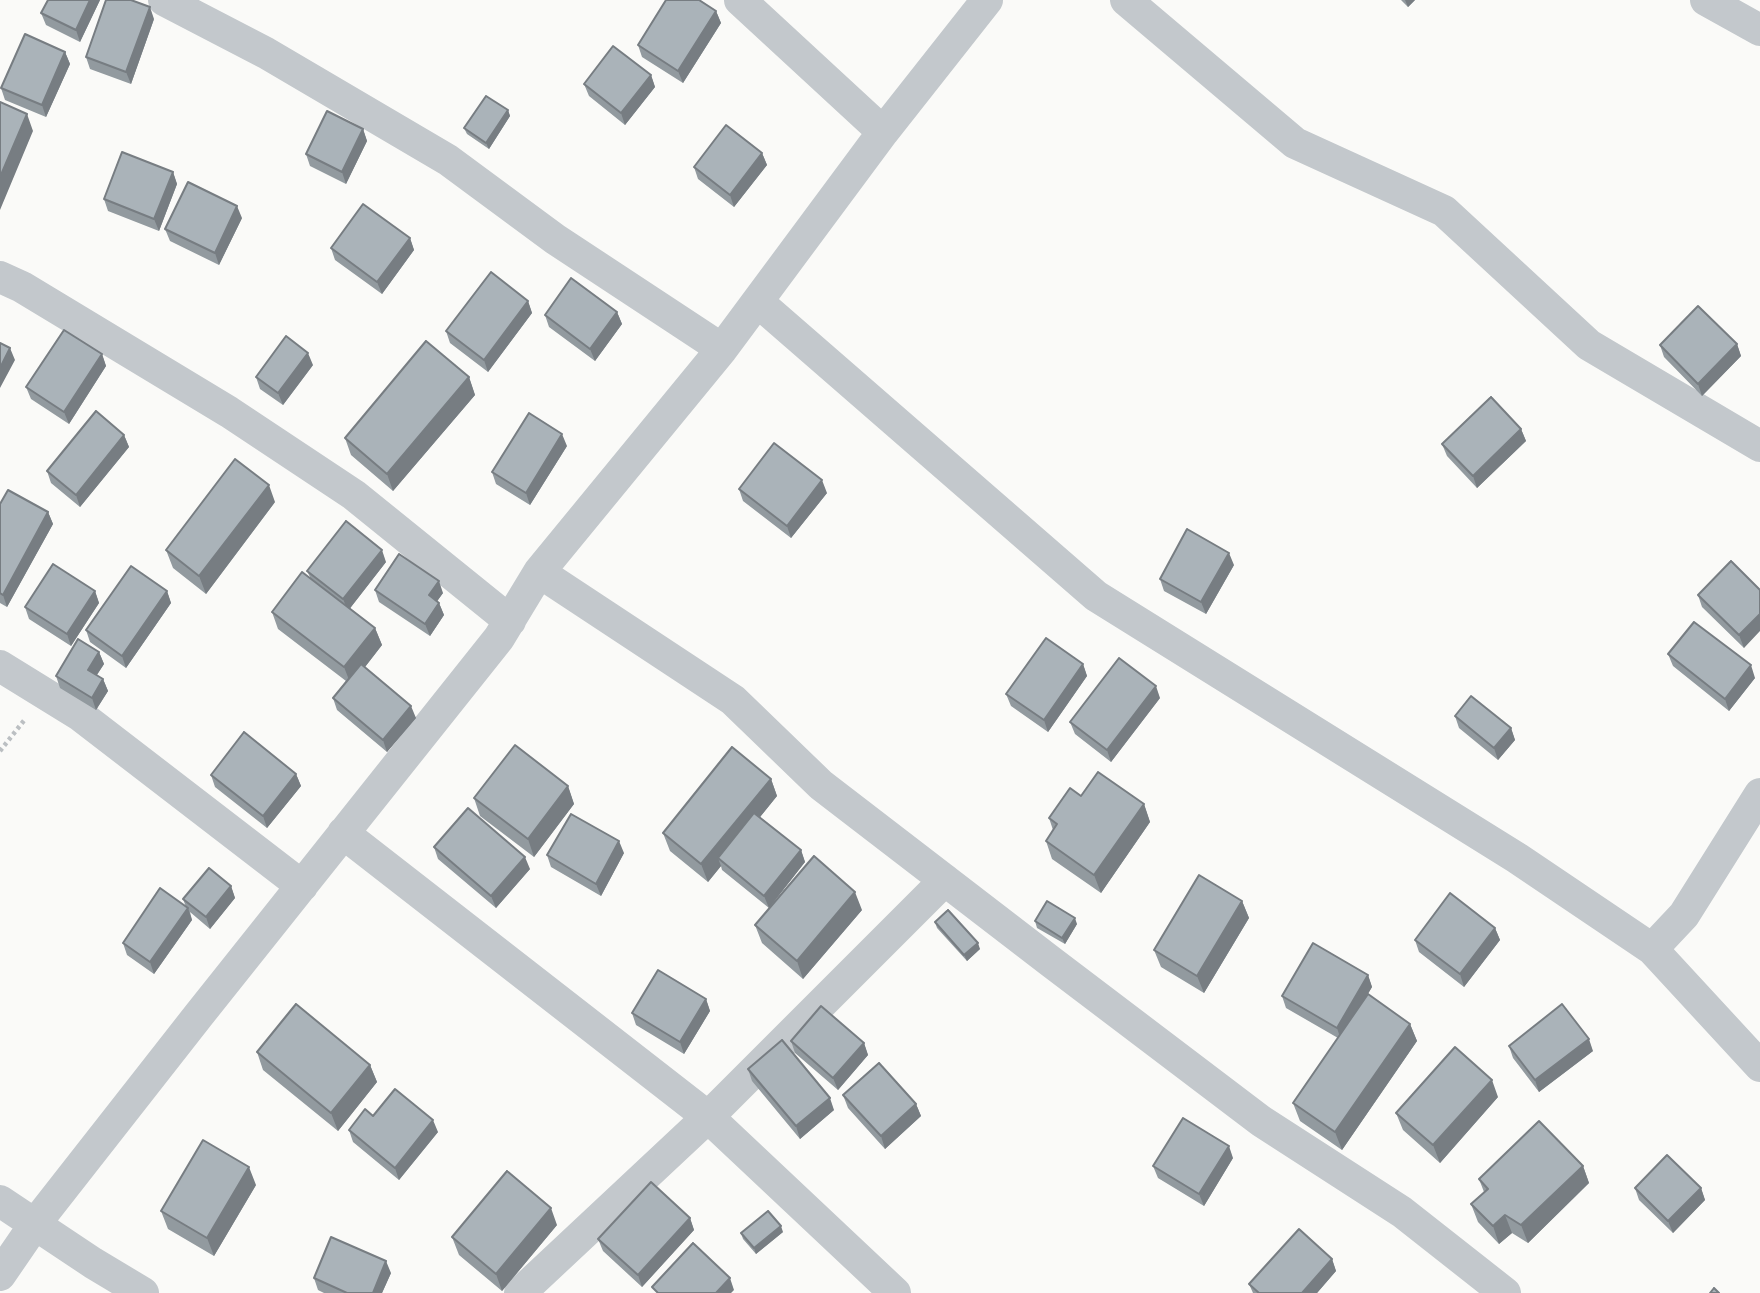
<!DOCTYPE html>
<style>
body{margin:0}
canvas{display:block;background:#fafaf8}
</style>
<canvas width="1760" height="1293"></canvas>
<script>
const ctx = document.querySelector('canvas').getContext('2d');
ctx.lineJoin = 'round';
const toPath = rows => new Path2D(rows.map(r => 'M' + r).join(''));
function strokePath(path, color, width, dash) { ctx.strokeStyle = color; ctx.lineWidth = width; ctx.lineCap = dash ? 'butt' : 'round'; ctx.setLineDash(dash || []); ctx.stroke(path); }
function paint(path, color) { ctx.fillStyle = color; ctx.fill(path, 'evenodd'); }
const path = toPath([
 [0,751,26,718]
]);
const street = toPath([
 [164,0,266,53,448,160,555,239,722,349],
 [740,0,883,132],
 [1126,0,1295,143,1444,211,1589,345,1760,446],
 [1706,0,1760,30],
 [0,277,22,287,229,412,354,495,510,621],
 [758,302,1096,596,1517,858,1652,949,1760,1066],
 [539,572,733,700,821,785,1050,961,1261,1121,1402,1212,1505,1293],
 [0,666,81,716,302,886],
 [343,833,708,1117,895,1293],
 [1652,949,1684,915,1760,794],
 [0,1201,93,1263,143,1293],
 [0,1275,35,1224,198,1016,499,638,539,572,722,349,883,132,987,0],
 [520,1293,708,1117,945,880]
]);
const wall = toPath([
 [48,0,100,0,80,42,46,25,41,13],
 [1401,0,1415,0,1408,7],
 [716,11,721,23,683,83,642,57,638,45],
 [154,19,131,84,90,69,86,57],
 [65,52,70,64,46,117,5,100,1,88],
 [651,75,655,87,625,125,589,96,584,84],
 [508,110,510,116,489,149,467,134,464,128],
 [363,129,367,141,346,184,310,166,306,154],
 [762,153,767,165,734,207,698,179,694,167],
 [173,172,177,184,159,231,108,211,104,199],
 [242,218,219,265,170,241,165,229],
 [410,238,414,250,382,294,335,260,331,248],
 [528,301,532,313,488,372,450,343,446,331],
 [617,312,622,324,595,361,549,327,545,315],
 [1737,344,1741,356,1702,396,1664,357,1660,345],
 [102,354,106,366,69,424,31,399,26,387],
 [313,365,283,405,260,389,256,377],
 [469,377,475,395,393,491,351,455,345,438],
 [1521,429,1526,441,1477,488,1447,456,1442,444],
 [124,435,129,447,80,507,51,483,47,471],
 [567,446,530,505,496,484,492,472],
 [739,489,827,493,791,538,743,501],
 [275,502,206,594,173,568,166,550],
 [0,504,48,512,53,524,7,607,0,603],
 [386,562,350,608,375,628,382,645,365,667,416,718,387,752,337,710,333,698,346,681,278,629,272,612,310,577,307,571],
 [1234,565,1206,614,1164,591,1160,579],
 [375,590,443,593,437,601,439,603,444,615,430,636,379,602],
 [1760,590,1744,648,1702,607,1698,595],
 [95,591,99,603,71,646,29,619,25,607],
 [167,591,171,603,126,668,90,642,86,630],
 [99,652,104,664,97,675,103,679,108,691,96,710,60,688,56,676],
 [1668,654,1755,678,1729,711,1673,666],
 [1083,664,1087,676,1048,732,1011,706,1006,694],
 [1160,698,1111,762,1075,734,1070,722],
 [1455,716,1511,728,1515,740,1498,760,1459,728],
 [296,774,301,786,267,828,215,787,211,775],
 [771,779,777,796,760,817,801,850,805,862,769,908,722,870,721,866,708,882,670,851,663,833],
 [568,786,574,804,534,857,480,816,474,798],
 [1081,796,1144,804,1150,822,1101,893,1052,859,1046,841,1053,830,1049,818],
 [434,847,530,869,496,908,438,859],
 [624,853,601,896,551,867,547,855],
 [231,886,235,898,210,929,190,912,192,920,154,974,127,955,123,943,186,907,183,899],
 [1242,901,1249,918,1204,993,1161,967,1154,950],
 [862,910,803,979,762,943,755,925],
 [1035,921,1077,924,1065,944,1037,928],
 [935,922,980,949,967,961,937,928],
 [1495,928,1500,940,1464,987,1419,952,1415,940],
 [1368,975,1372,987,1367,995,1410,1024,1417,1041,1342,1150,1300,1121,1293,1103,1338,1038,1286,1008,1282,996],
 [706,999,710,1011,684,1054,636,1025,632,1013],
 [791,1041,864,1043,868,1055,838,1090,795,1053],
 [1509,1046,1593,1051,1539,1092,1513,1058],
 [257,1052,370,1065,377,1082,338,1131,263,1070],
 [748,1069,834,1110,800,1139,752,1081],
 [843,1095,916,1104,921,1116,885,1149,848,1108],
 [1498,1097,1440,1163,1403,1130,1396,1113],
 [373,1116,438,1132,399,1180,353,1142,349,1130],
 [1233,1158,1204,1206,1158,1178,1153,1166],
 [1583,1166,1589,1183,1528,1243,1512,1233,1499,1244,1478,1222,1471,1204,1484,1192,1479,1179],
 [256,1185,214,1256,168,1229,161,1211],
 [1635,1188,1701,1188,1705,1200,1673,1233,1639,1200],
 [690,1218,694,1230,642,1287,603,1251,598,1239],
 [557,1225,502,1291,459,1255,452,1237],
 [783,1232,756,1254,743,1239,741,1233],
 [1332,1259,1336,1271,1317,1293,1253,1293,1249,1284],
 [391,1273,382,1293,324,1293,318,1290,314,1278]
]);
const shadedWall = toPath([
 [90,0,100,0,80,42,76,30],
 [1405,0,1415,0,1408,7],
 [150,7,154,19,131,84,126,72],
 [716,11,721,23,683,83,678,71],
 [65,52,70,64,46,117,42,105],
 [651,75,655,87,625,125,621,113],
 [508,110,510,116,489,149,486,143],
 [27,114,33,131,0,210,0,177],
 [363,129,367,141,346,184,342,172],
 [762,153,767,165,734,207,730,195],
 [173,172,177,184,159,231,154,219],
 [237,206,242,218,219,265,215,253],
 [410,238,414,250,382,294,377,282],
 [528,301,532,313,488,372,484,360],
 [617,312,622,324,595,361,590,349],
 [1737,344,1741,356,1702,396,1698,384],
 [10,348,15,360,0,388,0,368],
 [308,353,313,365,283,405,278,393],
 [102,354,106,366,69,424,64,412],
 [469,377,475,395,393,491,387,474],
 [1521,429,1526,441,1477,488,1473,476],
 [562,434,567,446,530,505,526,493],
 [124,435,129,447,80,507,76,495],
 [822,480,827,493,791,538,787,526],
 [269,485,275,502,206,594,199,576],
 [48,512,53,524,7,607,3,595],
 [382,550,386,562,348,611,343,599],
 [1229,553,1234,565,1206,614,1201,602],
 [439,581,443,593,433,607,429,595],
 [95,591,99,603,71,646,67,634],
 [167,591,171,603,126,668,122,656],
 [439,603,444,615,430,636,425,624],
 [1760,614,1760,631,1744,648,1739,635],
 [375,628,382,645,351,685,344,667],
 [99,652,104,664,92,682,88,670],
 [1083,664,1087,676,1048,732,1044,720],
 [1751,665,1755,678,1729,711,1725,699],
 [103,679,108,691,96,710,92,698],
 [1156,686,1160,698,1111,762,1107,750],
 [411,706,416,718,387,752,383,740],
 [1511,728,1515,740,1498,760,1494,748],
 [296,774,301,786,267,828,263,816],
 [771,779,777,796,723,863,718,858,721,866,708,882,701,864],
 [568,786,574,804,534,857,528,839],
 [1144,804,1150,822,1101,893,1094,875],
 [619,841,624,853,601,896,596,884],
 [801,850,805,862,769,908,764,896],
 [525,857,530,869,496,908,491,896],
 [231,886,235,898,210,929,206,917],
 [855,892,862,910,803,979,797,961],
 [1242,901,1249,918,1204,993,1197,976],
 [188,908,192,920,154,974,150,962],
 [1075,918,1077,924,1065,944,1062,938],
 [1495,928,1500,940,1464,987,1460,974],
 [978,943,980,949,967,961,964,955],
 [1368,975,1372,987,1341,1040,1337,1028],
 [706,999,710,1011,684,1054,680,1042],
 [1410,1024,1417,1041,1342,1150,1335,1132],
 [1589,1039,1593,1051,1539,1092,1535,1080],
 [864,1043,868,1055,838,1090,833,1078],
 [370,1065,377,1082,338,1131,331,1113],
 [1492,1080,1498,1097,1440,1163,1433,1145],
 [830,1098,834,1110,800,1139,796,1126],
 [916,1104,921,1116,885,1149,881,1136],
 [433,1120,438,1132,399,1180,395,1168],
 [1229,1146,1233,1158,1204,1206,1199,1194],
 [1583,1166,1589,1183,1528,1243,1521,1225],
 [249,1167,256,1185,214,1256,207,1238],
 [1701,1188,1705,1200,1673,1233,1668,1221],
 [551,1208,557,1225,502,1291,496,1274],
 [1505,1215,1512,1233,1499,1244,1493,1226],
 [690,1218,694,1230,642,1287,638,1275],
 [781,1226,783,1232,756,1254,754,1248],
 [1332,1259,1336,1271,1317,1293,1302,1293],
 [386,1261,391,1273,382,1293,373,1293],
 [730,1278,734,1290,731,1293,716,1293]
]);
const building = toPath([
 [48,0,90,0,76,30,41,13,48,0],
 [106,0,131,0,150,7,126,72,86,57,106,0],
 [666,0,699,0,716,11,678,71,638,45,666,0],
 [25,34,65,52,42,105,1,88,25,34],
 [613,46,651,75,621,113,584,84,613,46],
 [486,96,508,110,486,143,464,128,486,96],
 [0,102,27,114,0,177,0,102],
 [327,111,363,129,342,172,306,154,327,111],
 [726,125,762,153,730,195,694,167,726,125],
 [122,152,173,172,154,219,104,199,122,152],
 [188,182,237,206,215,253,165,229,188,182],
 [363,204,410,238,377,282,331,248,363,204],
 [491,272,528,301,484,360,446,331,491,272],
 [571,278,617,312,590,349,545,315,571,278],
 [1698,306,1737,344,1698,384,1660,345,1698,306],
 [64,330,102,354,64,412,26,387,64,330],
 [286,336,308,353,278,393,256,377,286,336],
 [426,341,469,377,387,474,345,438,426,341],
 [0,343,10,348,0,368,0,343],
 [1491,397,1521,429,1473,476,1442,444,1491,397],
 [96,411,124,435,76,495,47,471,96,411],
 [529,413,562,434,526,493,492,472,529,413],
 [774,443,822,480,787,526,739,489,774,443],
 [235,459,269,485,199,576,166,550,235,459],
 [8,490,48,512,3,595,0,593,0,504,8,490],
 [346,521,382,550,343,599,307,571,346,521],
 [1187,529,1229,553,1201,602,1160,579,1187,529],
 [399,554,439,581,429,595,439,603,425,624,375,590,399,554],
 [1731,561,1760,590,1760,614,1739,635,1698,595,1731,561],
 [53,564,95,591,67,634,25,607,53,564],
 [131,566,167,591,122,656,86,630,131,566],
 [302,572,375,628,344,667,272,612,302,572],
 [1694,622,1751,665,1725,699,1668,654,1694,622],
 [1046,638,1083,664,1044,720,1006,694,1046,638],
 [78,639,99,652,88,670,103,679,92,698,56,676,78,639],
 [1119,658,1156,686,1107,750,1070,722,1119,658],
 [361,664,411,706,383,740,333,698,361,664],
 [1471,696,1511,728,1494,748,1455,716,1471,696],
 [244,732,296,774,263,816,211,775,244,732],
 [515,745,568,786,528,839,474,798,515,745],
 [732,747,771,779,701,864,663,833,732,747],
 [1098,772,1144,804,1094,875,1046,841,1057,824,1049,818,1070,788,1081,796,1098,772],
 [468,808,525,857,491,896,434,847,468,808],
 [754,813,801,850,764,896,718,858,754,813],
 [571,814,619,841,596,884,547,855,571,814],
 [814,856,855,892,797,961,755,925,814,856],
 [209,868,231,886,206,917,183,899,209,868],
 [1199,875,1242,901,1197,976,1154,950,1199,875],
 [160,888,188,908,150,962,123,943,160,888],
 [1450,893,1495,928,1460,974,1415,940,1450,893],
 [1047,901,1075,918,1062,938,1035,921,1047,901],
 [948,910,978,943,964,955,935,922,948,910],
 [1313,943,1368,975,1337,1028,1282,996,1313,943],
 [658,970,706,999,680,1042,632,1013,658,970],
 [1368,994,1410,1024,1335,1132,1293,1103,1368,994],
 [296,1004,370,1065,331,1113,257,1052,296,1004],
 [1562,1004,1589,1039,1535,1080,1509,1046,1562,1004],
 [821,1006,864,1043,833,1078,791,1041,821,1006],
 [782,1040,830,1098,796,1126,748,1069,782,1040],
 [1455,1047,1492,1080,1433,1145,1396,1113,1455,1047],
 [879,1063,916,1104,881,1136,843,1095,879,1063],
 [395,1089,433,1120,395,1168,349,1130,365,1109,373,1116,395,1089],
 [1183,1118,1229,1146,1199,1194,1153,1166,1183,1118],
 [1539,1121,1583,1166,1521,1225,1505,1215,1493,1226,1471,1204,1488,1189,1479,1179,1539,1121],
 [203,1140,249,1167,207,1238,161,1211,203,1140],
 [1667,1155,1701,1188,1668,1221,1635,1188,1667,1155],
 [507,1171,551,1208,496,1274,452,1237,507,1171],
 [651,1182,690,1218,638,1275,598,1239,651,1182],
 [768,1211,781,1226,754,1248,741,1233,768,1211],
 [1299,1229,1332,1259,1302,1293,1259,1293,1249,1284,1299,1229],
 [331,1237,386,1261,373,1293,347,1293,314,1278,331,1237],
 [693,1243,730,1278,716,1293,658,1293,652,1287,693,1243],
 [1714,1288,1719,1293,1710,1293,1714,1288]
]);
strokePath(path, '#bbbfc2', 4.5, [3.5, 3.5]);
strokePath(street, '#c3c8cc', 32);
paint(wall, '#929a9f');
paint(shadedWall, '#777d82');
paint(building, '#aab3b9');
strokePath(building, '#777d82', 2);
</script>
